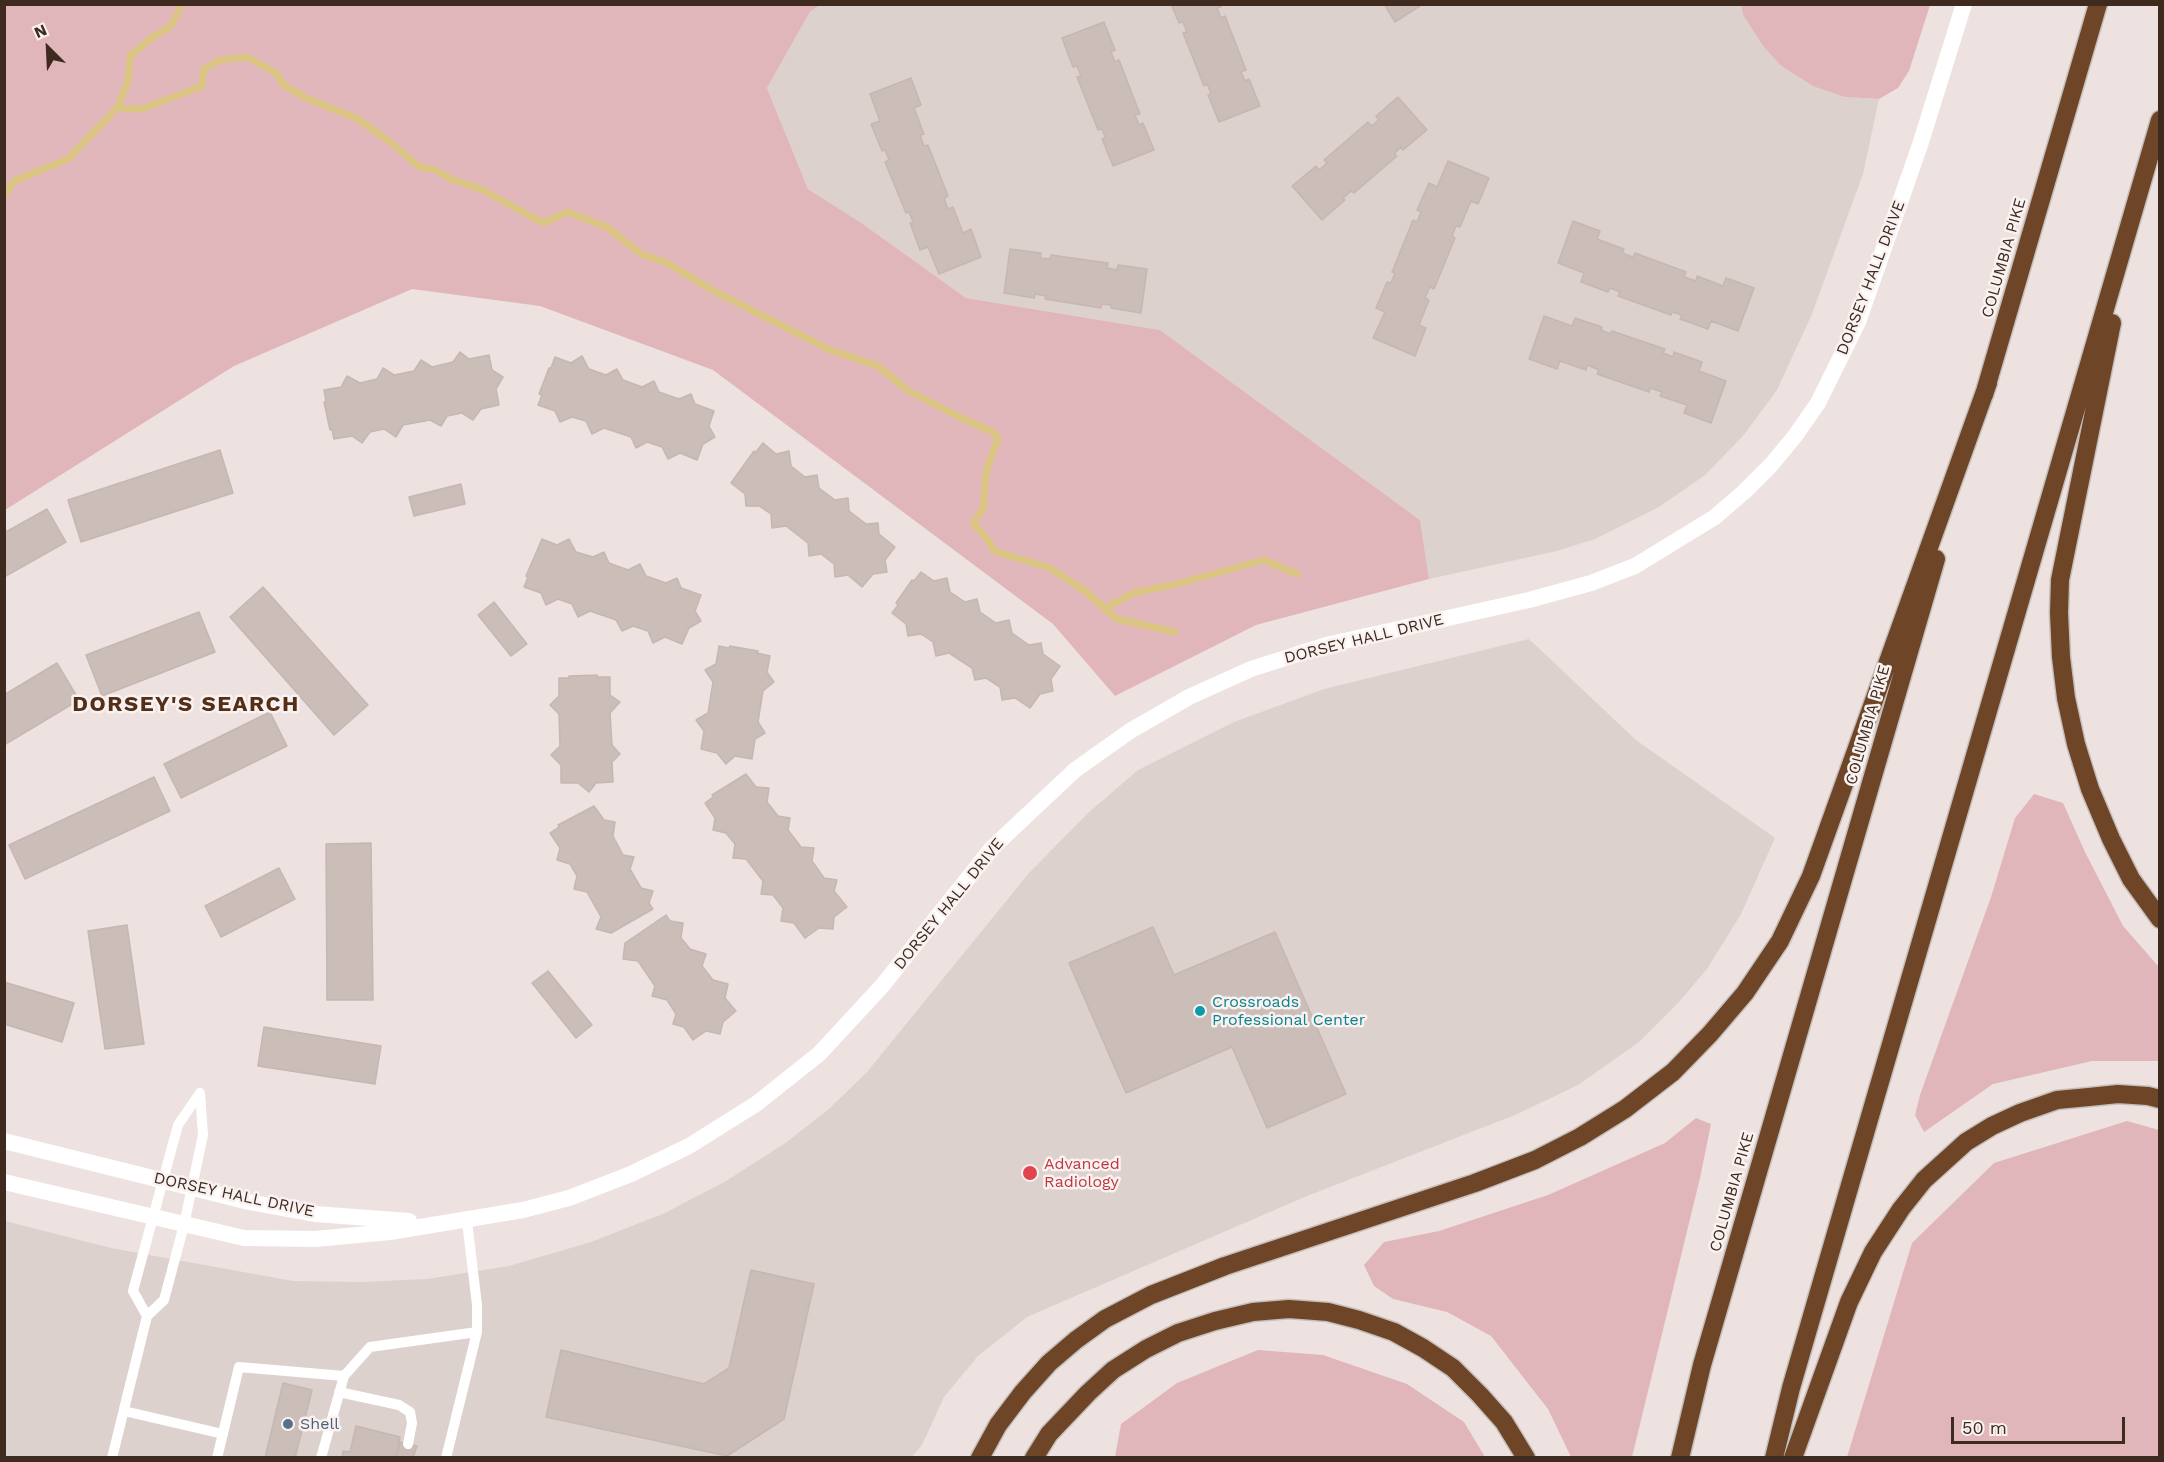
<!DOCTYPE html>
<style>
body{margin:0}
#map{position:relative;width:2164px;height:1462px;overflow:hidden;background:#ede2e0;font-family:"Work Sans",sans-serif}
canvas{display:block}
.frame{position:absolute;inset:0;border:6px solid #3f2a1f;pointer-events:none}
.north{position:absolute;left:18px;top:18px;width:60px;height:60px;-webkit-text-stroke:4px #f9f2f1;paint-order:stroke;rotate:336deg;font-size:16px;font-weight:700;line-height:24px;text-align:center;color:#3f2a1f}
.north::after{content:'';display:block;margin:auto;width:21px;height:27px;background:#3f2a1f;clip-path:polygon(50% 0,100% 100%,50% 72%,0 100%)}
.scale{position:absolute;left:1951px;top:1417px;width:174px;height:27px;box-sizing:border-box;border:3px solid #3f2a1f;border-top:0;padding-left:8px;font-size:18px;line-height:21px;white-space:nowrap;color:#3f2a1f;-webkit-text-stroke:4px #f9f2f1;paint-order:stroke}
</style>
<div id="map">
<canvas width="2164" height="1462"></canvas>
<div class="frame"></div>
<div class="north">N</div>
<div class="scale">50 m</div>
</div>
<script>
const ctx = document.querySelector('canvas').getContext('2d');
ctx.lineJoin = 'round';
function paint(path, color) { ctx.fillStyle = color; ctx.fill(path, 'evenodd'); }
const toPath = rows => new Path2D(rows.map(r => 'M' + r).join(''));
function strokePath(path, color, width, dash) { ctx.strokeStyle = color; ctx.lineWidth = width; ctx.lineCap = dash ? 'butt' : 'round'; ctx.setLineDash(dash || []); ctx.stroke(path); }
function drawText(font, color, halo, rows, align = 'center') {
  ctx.font = font + ' "Work Sans",sans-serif'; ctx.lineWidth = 5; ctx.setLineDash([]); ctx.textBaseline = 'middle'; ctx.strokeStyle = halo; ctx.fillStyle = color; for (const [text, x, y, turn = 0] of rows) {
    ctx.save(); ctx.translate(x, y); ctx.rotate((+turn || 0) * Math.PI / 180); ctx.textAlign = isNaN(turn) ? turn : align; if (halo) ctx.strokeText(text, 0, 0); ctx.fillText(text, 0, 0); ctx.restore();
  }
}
const built = toPath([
 [1741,4,1743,15,1763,46,1780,65,1845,97,1879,99,1863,174,1812,314,1777,390,1743,436,1705,475,1659,507,1595,539,1557,551,1429,579,1420,520,1160,330,966,298,863,224,808,189,767,88,810,12,820,5],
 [1529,639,1636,740,1775,838,1741,914,1707,969,1679,1002,1639,1042,1578,1085,1515,1115,1307,1196,1027,1317,978,1356,944,1397,922,1445,912,1457,5,1458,5,1221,111,1248,293,1281,362,1282,427,1279,509,1266,591,1242,665,1213,726,1181,784,1144,829,1109,867,1072,1029,873,1088,813,1138,770,1234,722,1324,689]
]);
const green = toPath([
 [5,4,820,5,810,12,767,88,808,189,863,224,966,298,1160,330,1420,520,1429,579,1256,625,1115,696,1053,624,713,370,540,306,412,289,234,366,5,510],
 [1741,5,1741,4,1930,5,1909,71,1898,88,1879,99,1845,97,1813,86,1780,65,1763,46,1743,15],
 [2034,794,2063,803,2085,852,2123,926,2159,967,2159,1061,2092,1061,1993,1084,1924,1132,1915,1115,1920,1095,1991,897,2015,818],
 [1696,1118,1711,1124,1700,1178,1632,1457,1571,1457,1548,1409,1491,1336,1447,1312,1393,1299,1374,1286,1364,1265,1384,1242,1439,1231,1548,1195,1665,1143],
 [2127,1121,2159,1130,2159,1457,1847,1457,1912,1243,1994,1163],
 [1258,1350,1323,1355,1407,1384,1464,1422,1485,1457,1115,1457,1121,1424,1177,1383]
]);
const stream = toPath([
 [117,108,142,109,202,86,204,69,220,60,247,57,276,73,284,85,304,97,358,119,393,144,419,167,433,169,453,180,481,189,543,223,567,212,607,227,641,254,667,263,712,290,830,350,878,366,907,390,963,419,993,432,998,438,986,472,983,509,973,523,988,540,994,551,1050,568,1085,591,1117,619,1175,632],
 [4,196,14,181,68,159,117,108,128,82,130,56,150,39,171,26,182,4],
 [1104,609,1133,593,1177,584,1264,560,1297,574]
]);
const building = toPath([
 [1171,4,1220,4,1221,7,1217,8,1221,18,1225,16,1246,70,1241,72,1245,81,1249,79,1260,106,1219,122,1208,95,1211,93,1207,84,1204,86,1183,33,1187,32,1183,22,1179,23,1171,4],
 [1384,4,1423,4,1395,22,1384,4],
 [1104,22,1115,50,1111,52,1115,62,1119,60,1140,114,1135,115,1139,125,1143,123,1154,150,1113,166,1102,139,1105,137,1102,129,1098,130,1077,77,1081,76,1077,66,1073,67,1062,38,1104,22],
 [911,78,921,105,914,108,924,134,920,135,924,146,928,145,948,196,944,198,948,209,953,207,963,233,971,229,981,257,939,274,928,247,920,250,910,223,913,222,909,212,906,213,885,162,889,160,885,150,882,151,871,124,880,121,870,94,911,78],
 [1398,97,1427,130,1403,150,1401,147,1394,154,1397,156,1354,193,1351,191,1343,198,1345,200,1322,220,1292,186,1316,166,1319,170,1327,163,1324,160,1368,122,1371,126,1379,120,1376,116,1398,97],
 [1448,161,1489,178,1478,204,1471,201,1460,227,1456,226,1452,236,1455,238,1434,289,1430,287,1425,298,1429,300,1419,325,1426,328,1415,356,1373,338,1385,312,1376,308,1387,282,1391,283,1395,273,1392,272,1413,220,1417,222,1421,212,1417,210,1429,183,1437,187,1448,161],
 [1573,221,1600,231,1597,239,1624,249,1622,253,1633,257,1635,253,1686,272,1684,277,1696,281,1697,276,1723,286,1726,278,1754,288,1738,331,1711,321,1708,329,1680,319,1682,315,1672,312,1671,315,1618,296,1620,292,1610,288,1608,292,1581,282,1584,273,1558,263,1573,221],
 [1010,249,1041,253,1040,258,1050,259,1051,255,1108,263,1107,268,1117,270,1118,265,1147,269,1141,313,1111,308,1111,305,1102,304,1101,308,1045,299,1046,296,1035,294,1034,298,1004,293,1010,249],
 [1544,316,1572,326,1575,318,1602,327,1601,330,1610,334,1612,331,1665,349,1663,353,1673,357,1674,352,1702,362,1699,371,1726,381,1711,423,1684,413,1687,405,1660,396,1662,392,1650,388,1649,392,1597,374,1599,370,1587,365,1586,370,1560,361,1557,369,1529,359,1544,316],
 [460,352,469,359,489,355,492,370,503,377,496,389,499,405,481,409,473,420,462,413,447,416,441,426,430,420,403,425,396,437,384,429,370,432,362,443,352,436,334,439,332,429,330,430,324,402,326,402,324,390,341,387,347,376,360,383,377,379,383,368,394,375,414,371,421,360,432,367,453,362,460,352],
 [582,356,589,369,606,375,617,369,623,380,642,387,654,381,659,392,679,399,691,394,695,404,714,411,709,426,715,437,703,444,697,460,680,453,668,459,662,447,647,442,636,448,631,437,604,428,592,434,586,421,572,417,560,422,555,411,538,405,542,395,539,394,549,368,551,368,555,357,571,363,582,356],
 [763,443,776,454,789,451,791,466,805,477,817,475,819,488,835,500,848,498,849,511,866,524,878,523,879,534,895,547,885,560,887,572,873,574,862,587,848,575,835,577,834,564,821,554,809,556,808,543,786,526,772,528,771,514,759,506,746,506,745,494,731,483,754,451,755,453,763,443],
 [220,450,233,493,81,542,68,500,220,450],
 [461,484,465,504,414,516,409,497,461,484],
 [47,509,66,542,4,577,4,533,47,509],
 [542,539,557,545,569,539,576,552,593,557,604,552,609,563,628,570,640,564,646,576,666,583,677,578,681,588,701,595,695,611,701,621,689,628,682,644,665,637,653,643,648,631,633,626,622,631,616,620,590,611,578,617,572,604,558,599,546,605,541,593,524,587,528,577,526,576,542,539],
 [921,572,934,581,947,578,950,592,965,602,977,599,980,612,996,623,1009,620,1012,633,1029,645,1041,643,1043,654,1060,666,1051,679,1053,691,1040,694,1030,708,1015,698,1002,700,1000,687,986,678,975,680,972,668,949,653,936,656,933,642,921,634,908,636,906,624,892,613,898,605,896,603,912,580,914,581,921,572],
 [263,587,368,705,334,735,230,617,263,587],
 [494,602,527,644,511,656,478,615,494,602],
 [199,612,215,652,102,696,86,655,199,612],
 [719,646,729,648,730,646,758,651,757,653,770,656,767,672,774,682,763,691,758,722,765,733,755,739,752,759,735,756,726,764,717,753,701,749,704,731,696,720,708,713,713,682,705,670,716,664,719,646],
 [57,663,79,700,4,745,4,695,57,663],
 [597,675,598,677,610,677,610,695,620,702,610,713,612,745,620,754,612,762,613,782,596,783,589,792,578,783,561,783,561,765,551,755,560,746,559,714,550,705,559,696,559,678,569,678,569,676,597,675],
 [270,712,287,746,181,798,164,764,270,712],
 [746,774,756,787,769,788,767,802,778,816,790,818,788,830,801,847,814,848,812,861,824,878,837,880,834,891,847,907,834,917,833,929,819,928,805,938,794,923,781,921,783,908,773,895,761,894,763,881,746,859,733,858,735,844,726,833,713,830,715,818,705,803,713,797,712,795,746,774],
 [154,777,170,811,25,879,9,845,154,777],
 [594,806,604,820,615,822,613,836,623,855,634,857,630,869,641,888,653,891,649,903,653,909,611,933,596,929,601,917,587,892,574,889,577,876,570,864,557,860,560,848,550,833,559,827,558,825,594,806],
 [371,843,373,1000,327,1000,326,844,371,843],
 [279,868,295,899,221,937,205,906,279,868],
 [666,915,670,921,683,923,681,938,690,949,706,954,702,966,713,980,728,984,725,998,736,1011,723,1022,720,1034,706,1031,693,1040,684,1027,673,1024,676,1014,667,1000,652,996,655,986,638,961,623,959,625,943,666,915],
 [127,925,144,1044,105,1049,88,931,127,925],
 [1153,927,1174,975,1275,932,1346,1094,1267,1128,1232,1047,1126,1093,1069,963,1153,927],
 [548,971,592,1025,576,1038,532,983,548,971],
 [4,982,74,1003,62,1042,4,1024,4,982],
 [264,1027,381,1046,375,1084,258,1066,264,1027],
 [751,1270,814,1284,784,1419,727,1456,546,1417,561,1350,704,1384,729,1368,751,1270],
 [283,1383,312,1390,295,1458,265,1458,283,1383],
 [356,1426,400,1437,396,1458,342,1458,343,1451,350,1452,356,1426],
 [400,1442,417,1446,413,1458,396,1458,400,1442]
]);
const service = toPath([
 [339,1392,399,1405,410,1412,412,1423,408,1444],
 [124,1411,223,1434],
 [112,1458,147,1316,164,1300,184,1225,203,1135,200,1093,178,1125,133,1291,147,1316],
 [217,1458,239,1367,344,1376,370,1347,477,1332],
 [321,1458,344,1376],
 [446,1458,477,1332,477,1305,467,1221]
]);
const minor = toPath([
 [4,1141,249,1202,315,1214,409,1221],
 [4,1182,244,1238,315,1239,390,1232,523,1210,569,1198,631,1174,689,1146,756,1104,819,1054,882,986,992,848,1075,770,1130,731,1189,697,1251,669,1326,645,1529,600,1591,583,1635,566,1715,517,1745,491,1771,465,1795,436,1818,403,1858,322,1920,145,1964,4]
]);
const motorway = toPath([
 [2112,323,2060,580,2059,613,2061,657,2066,698,2076,744,2090,789,2111,839,2131,879,2160,919],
 [1984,395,2098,4],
 [980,1458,998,1425,1023,1392,1049,1363,1076,1340,1105,1319,1151,1295,1225,1266,1475,1183,1535,1160,1580,1137,1625,1109,1673,1072,1710,1034,1745,993,1780,941,1811,876,1988,383],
 [1034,1458,1049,1434,1088,1393,1113,1370,1146,1349,1178,1333,1215,1321,1253,1312,1289,1309,1328,1312,1359,1320,1394,1332,1423,1348,1453,1368,1480,1395,1504,1422,1526,1458],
 [1680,1458,1702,1365,1936,559],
 [1774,1458,1791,1388,1836,1233,2160,120],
 [1793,1458,1849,1302,1873,1252,1901,1209,1924,1180,1966,1142,1992,1126,2020,1113,2057,1100,2089,1097,2118,1094,2148,1096,2160,1099]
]);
const markers = [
 [1200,1011,6,"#0f9aa8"],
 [1030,1173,8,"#e0444e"],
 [288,1424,6,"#5c6f8a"]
];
const streetNames = [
 ["COLUMBIA PIKE",2004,258,-74],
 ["DORSEY HALL DRIVE",1871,278,-69],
 ["DORSEY HALL DRIVE",1364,639,-14],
 ["COLUMBIA PIKE",1868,725,-74],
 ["DORSEY HALL DRIVE",949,904,-51],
 ["COLUMBIA PIKE",1732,1192,-74],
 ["DORSEY HALL DRIVE",234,1195,12]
];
const cultureNames = [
 ["Crossroads",1212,1002],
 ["Professional Center",1212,1020]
];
const healthNames = [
 ["Advanced",1044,1164],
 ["Radiology",1044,1182]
];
const serviceNames = [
 ["Shell",300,1424]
];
const districtNames = [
 ["DORSEY'S SEARCH",186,705]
];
paint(built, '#ddd1ce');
paint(green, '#e1b6bb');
strokePath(stream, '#d9c581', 7);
paint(building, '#cbbdb8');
strokePath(building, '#c7b6b2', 1.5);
strokePath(motorway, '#c5bfbc', 21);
strokePath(service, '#fff', 10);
strokePath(minor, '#fff', 16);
strokePath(motorway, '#6f4527', 18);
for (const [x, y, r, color] of markers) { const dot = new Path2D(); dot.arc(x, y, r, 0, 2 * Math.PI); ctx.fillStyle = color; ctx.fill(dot); strokePath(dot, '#f9f2f1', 2); }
drawText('16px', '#3f2a1f', '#f9f2f1', streetNames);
drawText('16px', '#0d838f', '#f9f2f1', cultureNames, 'left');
drawText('16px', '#be3a42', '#f9f2f1', healthNames, 'left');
drawText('16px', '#4e5e75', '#f9f2f1', serviceNames, 'left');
ctx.letterSpacing = '1.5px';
drawText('bold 22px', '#542f18', '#f9f2f1', districtNames);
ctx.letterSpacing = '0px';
</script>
